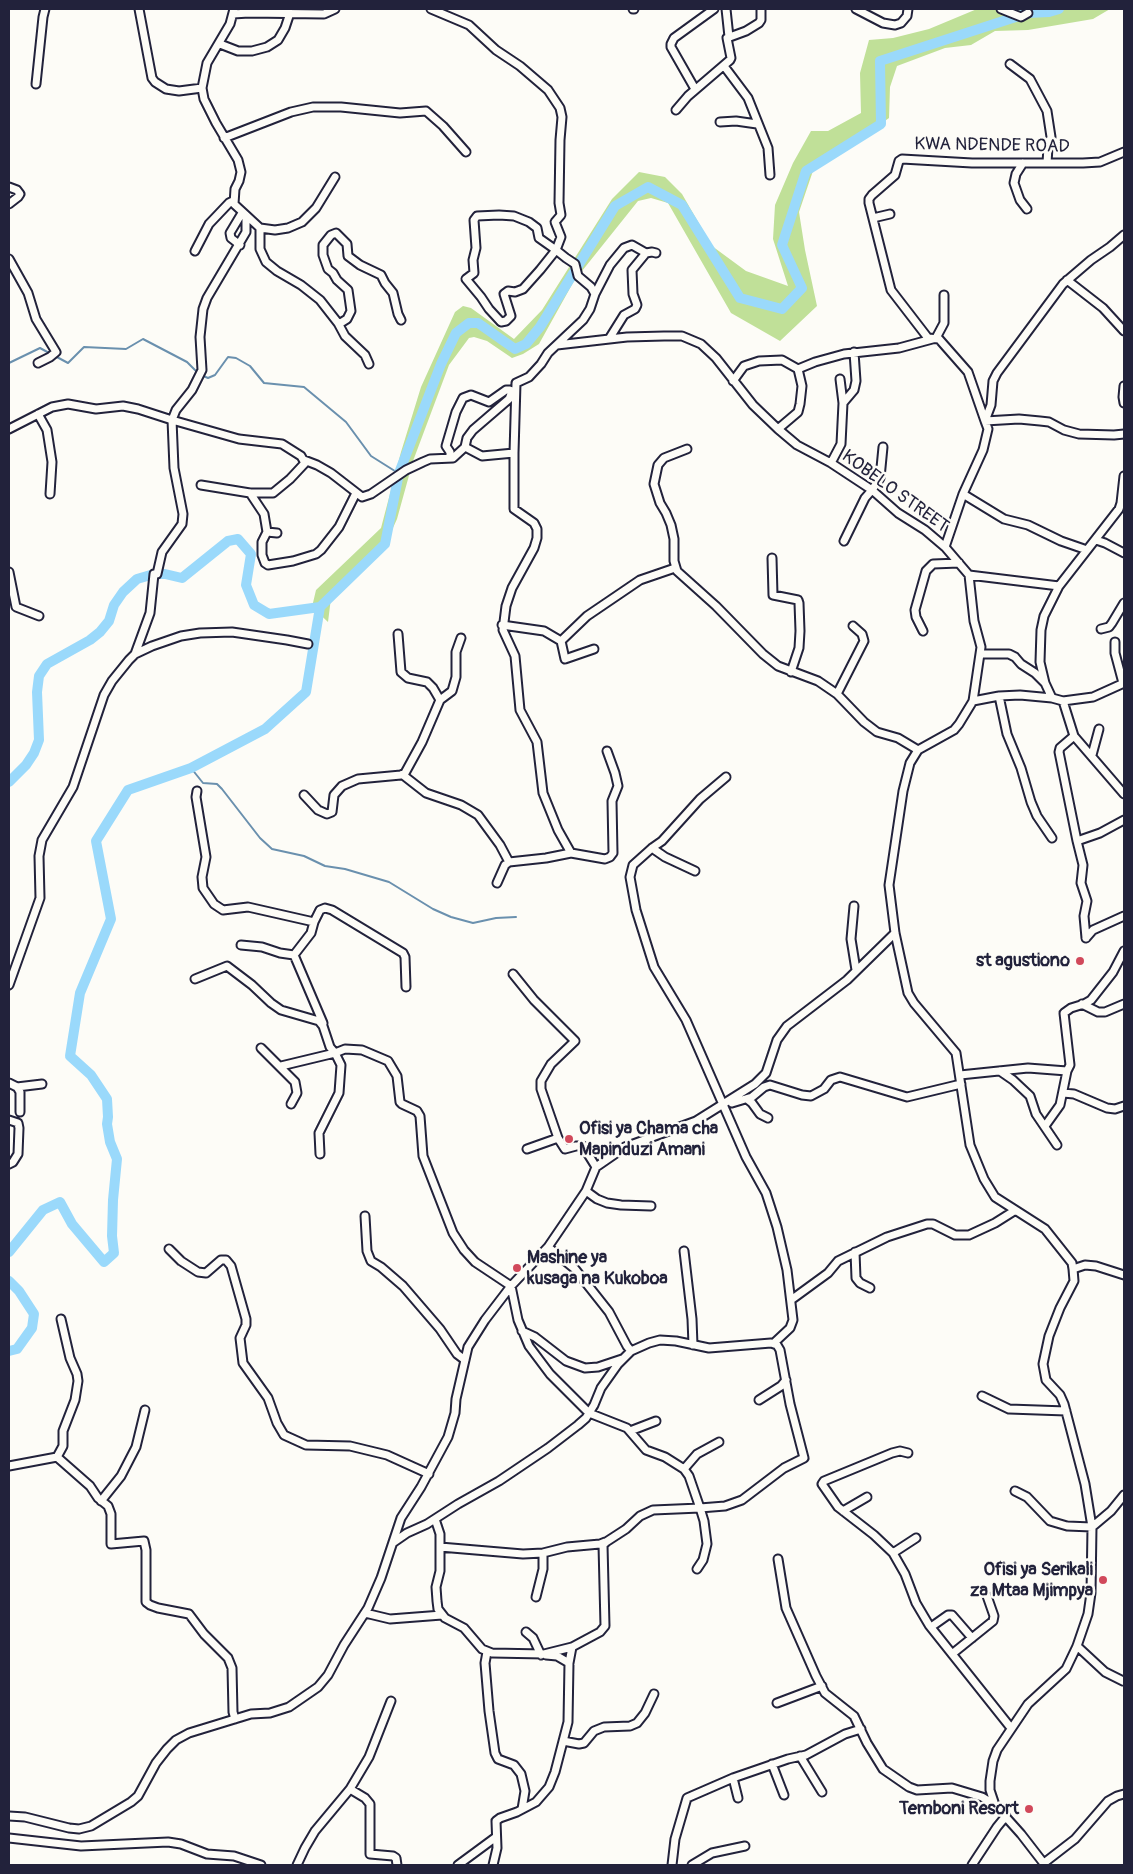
<!DOCTYPE html>
<style>
body{margin:0}
#map{position:relative;width:1133px;height:1874px;overflow:hidden;background:#fdfcf7;font-family:Pangolin,sans-serif}
canvas{display:block}
.frame{position:absolute;inset:0;border:10px solid #22223b;pointer-events:none}
</style>
<div id="map">
<canvas width="1133" height="1874"></canvas>
<div class="frame"></div>
</div>
<script>
const ctx = document.querySelector('canvas').getContext('2d');
ctx.lineJoin = 'round';
function paint(path, color) { ctx.fillStyle = color; ctx.fill(path, 'evenodd'); }
const toPath = rows => new Path2D(rows.map(r => 'M' + r).join(''));
function strokePath(path, color, width, dash) { ctx.strokeStyle = color; ctx.lineWidth = width; ctx.lineCap = dash ? 'butt' : 'round'; ctx.setLineDash(dash || []); ctx.stroke(path); }
function drawText(font, color, halo, rows, align = 'center') {
  ctx.font = font + ' Pangolin,sans-serif'; ctx.lineWidth = 5; ctx.setLineDash([]); ctx.textBaseline = 'middle'; ctx.strokeStyle = halo; ctx.fillStyle = color; for (const [text, x, y, turn = 0] of rows) {
    ctx.save(); ctx.translate(x, y); ctx.rotate((+turn || 0) * Math.PI / 180); ctx.textAlign = isNaN(turn) ? turn : align; if (halo) ctx.strokeText(text, 0, 0); ctx.fillText(text, 0, 0); ctx.restore();
  }
}
const green = toPath([
 [977,9,1011,9,1017,11,1023,9,1110,9,1093,19,1028,30,995,31,971,45,945,48,897,66,890,87,889,118,857,141,816,162,799,212,805,250,817,306,780,341,731,313,668,203,651,198,638,201,574,281,539,344,523,354,512,358,487,341,474,337,469,338,449,365,413,461,397,519,382,552,331,598,328,622,312,607,316,590,381,528,401,452,421,387,455,312,463,306,471,308,514,339,542,310,612,199,639,172,665,177,682,194,712,246,746,271,788,286,773,239,775,205,793,163,811,131,828,131,861,113,860,73,869,40,893,38,929,29]
]);
const stream = toPath([
 [55,356,68,363,84,347,126,349,143,339,187,362,197,372],
 [9,363,40,348,51,354],
 [201,375,208,378,215,375,228,357,236,358,250,366,264,383,304,387,346,422,371,456,398,473],
 [191,768,203,783,217,784,222,789,260,838,272,849,304,856,325,866,345,869,389,882,433,909,451,917,473,923,496,918,516,917]
]);
const river = toPath([
 [9,782,26,765,34,753,39,740,37,692,39,676,47,664,90,640,100,632,109,621,114,605,123,592,137,579,154,574,165,574,182,578,228,541,238,539,251,554,246,585,254,605,269,614,320,607],
 [9,1252,43,1210,60,1202,72,1224,104,1262,114,1253,112,1236,113,1200,117,1159,110,1142,107,1124,108,1117,107,1099,91,1075,70,1056,80,993,111,919,96,841,128,790,191,768,265,729,306,692,320,607,385,544,399,473,441,364,456,333,469,323,478,323,515,349,526,344,540,327,615,206,648,187,682,205,740,298,782,309,802,288,782,245,806,171,881,124,880,61,1028,13,1049,12,1059,9],
 [9,1281,19,1291,34,1314,32,1328,17,1349,9,1351]
]);
const minor = toPath([
 [139,9,152,78,155,82,166,89,179,91,202,88],
 [234,9,230,24,207,63,202,88,204,99,216,123,238,160,241,172,239,181,235,189,234,204,260,228,260,249,266,262,277,271,301,285,320,300,338,323,345,336,365,355,369,364],
 [431,9,469,25,496,50,520,66,548,90,560,108,562,117,560,140,559,203,561,215,555,222,561,237,556,250,540,270,523,289,515,292,508,291,504,294,511,316,506,321,501,322,489,309,481,297,466,279,474,273,473,260,476,248,474,220,477,216,499,215,514,216,529,222,537,228,539,238,556,250,566,258,575,264,578,276,591,287,595,294,590,309,583,320,548,353,541,364,529,377,516,383,514,453],
 [633,9,634,9],
 [726,9,729,37],
 [856,9,883,23,895,25,901,23,907,16,908,9],
 [1001,9,1021,17,1028,13],
 [233,14,249,13,324,14,335,9],
 [220,44,238,51,252,51,267,47,278,40,285,28,290,13],
 [1010,64,1030,79,1047,111,1051,137,1048,147,1047,163],
 [724,66,748,98,768,148,770,175],
 [36,84,43,17,45,9],
 [695,89,671,47,671,44,674,38,714,9],
 [676,110,688,96,730,60,731,58,727,38,746,31,759,23,761,20,761,9],
 [720,122,736,121,757,124],
 [224,138,291,112,313,107,341,107,400,113,426,111,443,126,466,152],
 [1124,152,1100,162,1083,163,972,163,902,159,899,161,895,175,872,195,869,199,869,203,891,290,928,338,939,339,968,372,985,421,1019,419,1040,421,1049,422,1064,430,1079,434,1114,435,1124,434],
 [1023,163,1016,174,1014,183,1020,200,1027,209],
 [9,187,17,190,20,194,18,197,9,204],
 [873,218,890,214],
 [260,228,275,230,288,228,302,222,316,208,335,177],
 [240,245,231,238,230,233,242,213],
 [195,251,209,224,229,203,233,201],
 [9,259,28,293,36,319,56,352,50,357,38,363],
 [1067,280,1103,308,1124,331],
 [595,294,610,265,624,248,632,245,646,253],
 [339,324,347,319,351,311,348,290,337,280,333,273,328,269,323,255,323,245,331,235,336,233,347,244,348,256,360,265,381,275,385,283,393,293,398,314,401,320],
 [609,339,624,315,635,309,637,305,633,294,632,270,646,253,652,252,656,253],
 [557,345,627,337,664,336,682,336,701,344,716,358,753,405,778,429,797,445,831,463,872,490,898,513,925,530,945,547,969,575,974,621,981,647,973,701,959,724,954,730,918,750,910,763,903,791,889,885,895,933,908,993,914,1003,956,1053,970,1145,984,1179,995,1197,1045,1229,1072,1263,1073,1269,1074,1281,1060,1308,1049,1336,1043,1364,1046,1380,1060,1395,1064,1404,1085,1484,1092,1527,1091,1593,1088,1614,1077,1646,1066,1669,1028,1704,997,1750,993,1761,990,1781,990,1790,995,1805,1021,1834,1045,1865],
 [798,369,815,362,844,354,899,348,936,338,944,323,944,295],
 [840,379,843,403],
 [733,381,744,366,759,361,782,360,798,369,802,386,800,404,798,412,778,429],
 [1124,386,1123,397,1124,403],
 [38,414,47,430,52,462,50,494],
 [9,429,52,407,68,404,96,409,123,406,138,409,172,420,174,468,183,514,182,524,162,552,157,574,154,574,150,613,135,654],
 [687,449,664,458,658,465,654,484,660,503,666,513,671,525,674,539,674,561,677,571,716,606,763,654,778,666,818,681,837,694],
 [450,458,450,452,446,446,456,412,463,398,471,395,489,402,506,390,510,390,511,394,509,399,473,430,467,438,465,447],
 [304,460,317,465,331,473,362,497,371,494,406,470,423,462,430,459,453,458,465,447,482,456,514,453,514,509,534,523,537,529,537,538,534,548,512,588,506,606,503,630,515,656,520,710,537,742,543,793,558,830,571,853,605,859,610,857,613,853,612,801,618,786,615,773,607,751],
 [831,463,841,444,843,403,854,390,856,381,854,352],
 [201,485,250,493,273,493,290,479,305,463,301,456,282,444,239,439,172,420,176,410,192,390,202,370,200,337,203,309,207,298,246,232,246,217],
 [250,493,264,514,267,532,277,533],
 [963,494,1004,519,1028,525,1061,541,1087,550],
 [267,532,262,542,262,555,265,563,268,565,293,561,316,554,321,550,339,527,356,493],
 [1096,540,1105,543,1124,553],
 [844,541,865,498,872,490,880,478,883,447],
 [945,547,963,494,983,450,988,429,985,421,991,405,993,381,997,373,1063,284,1091,260,1110,247,1124,235],
 [772,558,773,595,798,600,799,603,800,631,799,648,791,672],
 [9,572,16,607,39,616],
 [969,575,1059,586,1119,509,1121,503,1124,476],
 [502,625,544,631,561,641,565,659,594,649],
 [853,626,862,634,864,641,837,694,864,722,877,732,898,738,918,750],
 [1101,629,1109,627,1112,623,1124,603],
 [923,631,916,617,915,610,926,571,933,564,959,563],
 [398,634,401,672,408,678,427,682,433,688,440,700],
 [561,641,587,616,640,580,675,568],
 [1115,642,1115,653,1123,683],
 [981,654,1009,654,1015,657,1021,664,1035,673,1045,683],
 [999,696,1007,734,1021,768,1031,802,1037,816,1052,838],
 [1052,698,1045,683,1040,662,1041,630,1044,616,1059,586],
 [973,701,999,696,1020,695,1052,698,1063,701,1093,697,1124,683],
 [1063,701,1074,736,1124,794],
 [1074,736,1060,748,1059,752,1077,841,1100,833,1124,820],
 [1092,755,1099,729],
 [403,775,426,793,461,805,478,815,500,845,509,862],
 [726,777,700,799,662,841,652,848,633,865,630,877,636,910,654,967,686,1020,746,1157,766,1193,777,1227,787,1270,793,1320,790,1328,774,1343],
 [197,791,196,797,206,857,202,877,203,888,214,904,223,910,248,907,314,922,311,933,294,955,280,953,262,947,241,945],
 [304,795,318,810,327,814,332,812,334,795,342,786,358,779,401,775,405,773,422,742,440,700,452,691,456,677,456,652,461,638],
 [1077,841,1083,865,1081,883,1087,901,1084,916,1086,938],
 [652,848,665,857,695,871],
 [497,883,505,865,509,862,546,858,571,853],
 [854,906,851,939,856,970],
 [314,922,320,910,325,908,332,910,403,953,405,957,406,987],
 [1086,938,1093,930,1124,916],
 [294,955,323,1023],
 [513,974,534,1000,575,1041,551,1064,541,1081,541,1089,558,1138],
 [195,979,227,966,252,985,271,1003,281,1010,319,1021,323,1026,330,1047,335,1053,345,1049,362,1050,388,1061,397,1076,400,1102,402,1104,417,1111,420,1116,423,1156,453,1233,464,1250,475,1262,511,1286,518,1320,529,1346,550,1374,589,1413,627,1428,646,1450,665,1457,684,1469,689,1476,700,1508,725,1506,742,1500,784,1468,804,1458,790,1404,780,1350,777,1345,771,1343,709,1348,676,1341,660,1340,649,1343,631,1351,618,1364,601,1388,594,1405,589,1413,586,1418,578,1425,548,1448,499,1481,458,1504,427,1524,407,1533,394,1542],
 [9,985,40,898,39,856,42,840,73,787,104,695,112,681,129,660,135,654,152,646,181,636,200,633,232,632,287,640,308,644],
 [1082,1004,1098,1012,1105,1012,1124,1004],
 [261,1048,295,1082,297,1093,291,1104],
 [281,1066,335,1053,341,1065,339,1093,319,1133,320,1154],
 [1000,1071,1013,1080,1030,1096,1036,1114,1057,1145],
 [960,1075,1028,1068,1067,1071],
 [9,1083,17,1087,20,1092,20,1112],
 [17,1087,42,1084],
 [1063,1093,1074,1094,1107,1108,1115,1109,1124,1106],
 [747,1099,752,1103,760,1114,768,1118],
 [732,1103,752,1097,764,1087,770,1085,802,1095,811,1096,824,1089,831,1080,840,1077,907,1097,961,1084],
 [9,1120,18,1123,19,1128,18,1154,13,1162,9,1164],
 [1045,1126,1060,1105,1067,1071,1070,1065,1064,1013,1071,1008,1084,1004,1091,1000,1113,972,1124,951],
 [527,1149,558,1138,565,1149,576,1146,583,1146,596,1167],
 [586,1191,597,1199,607,1203,621,1205,651,1206],
 [365,1216,367,1251,371,1261,381,1267,403,1286,440,1329,457,1354,465,1360],
 [548,1247,575,1269,609,1312,627,1346,631,1351],
 [169,1249,181,1261,198,1272,206,1273,221,1260,226,1260,231,1266,246,1319,246,1325,240,1338,243,1363,268,1398,277,1423,284,1435,306,1445,350,1446,387,1455,429,1474],
 [684,1251,692,1319,693,1345],
 [855,1252,856,1278,860,1283,870,1288],
 [1073,1269,1085,1265,1096,1266,1124,1275],
 [791,1300,828,1273,838,1261,887,1237,927,1224,933,1224,955,1235,969,1235,995,1223,1014,1211],
 [522,1331,535,1337,566,1361,585,1368,598,1367,622,1359],
 [982,1396,1009,1409,1066,1411],
 [759,1400,781,1386,786,1380],
 [630,1431,656,1421],
 [908,1453,900,1451,892,1453,824,1481,822,1484,838,1507,874,1535,893,1553,905,1574,916,1603,929,1625,1011,1728],
 [57,1457,63,1446,63,1431,75,1400,78,1381,77,1374,70,1358,61,1319],
 [9,1466,57,1457,90,1486,98,1498,108,1506,111,1514,111,1544,144,1541,146,1550,146,1602,150,1605,158,1608,189,1614,204,1634,228,1658,232,1668,233,1712,235,1719],
 [684,1469,697,1454,719,1442],
 [1015,1491,1027,1497,1050,1521,1067,1526,1092,1527,1111,1511,1124,1495],
 [101,1501,121,1476,136,1447,145,1410],
 [843,1511,867,1497],
 [435,1519,440,1534,440,1571,436,1587,437,1601,438,1609,445,1618,464,1628,482,1649,492,1653,544,1654,572,1647],
 [440,1547,523,1554,543,1553,567,1547,600,1544,605,1542],
 [893,1553,916,1538],
 [778,1559,786,1608,816,1676,825,1693,854,1716,867,1743,883,1769,909,1787,917,1790,952,1788,982,1797,995,1805],
 [536,1597,543,1569,543,1553],
 [365,1613,390,1619,442,1615],
 [931,1627,948,1615,952,1615,972,1638],
 [526,1632,533,1638,541,1655],
 [1077,1646,1105,1672,1123,1681],
 [487,1652,485,1663,489,1711,495,1753,498,1759,514,1765,521,1774,525,1791,522,1809],
 [952,1654,993,1621,994,1616,987,1596],
 [546,1655,557,1656,569,1663],
 [777,1703,822,1686],
 [563,1741,579,1744,584,1743,594,1731,604,1727,630,1726,637,1723,645,1713,654,1694],
 [800,1756,822,1792],
 [772,1764,784,1795],
 [733,1778,738,1798],
 [350,1789,365,1798,370,1804,370,1854,393,1856,396,1858,397,1865],
 [9,1816,25,1817,69,1828,79,1829,91,1826,131,1802,138,1796,156,1763,167,1749,176,1740,189,1733,251,1714,270,1713,289,1707,318,1687,328,1675,344,1645,368,1608,381,1578,401,1518,421,1487,448,1437,455,1413,456,1399,468,1347,485,1320,511,1286,548,1247,563,1225,586,1191,596,1167,625,1147,696,1121,755,1084,766,1073,777,1040,787,1026,847,980,895,933],
 [9,1838,81,1846,168,1842,181,1844,207,1854,234,1856,261,1865],
 [1044,1863,1075,1839,1108,1801,1117,1796,1124,1794],
 [297,1865,305,1848,315,1831,350,1789,369,1757,391,1701],
 [458,1865,496,1837],
 [493,1865,497,1848,496,1821,500,1818,517,1812,536,1802,549,1787,555,1772,568,1722,569,1663,572,1647,600,1632,605,1626,603,1545,606,1542,626,1529,640,1516,653,1510,700,1508,704,1521,707,1544,703,1560,697,1569],
 [672,1865,675,1839,687,1798,733,1778,788,1759,806,1755,845,1734,861,1729],
 [692,1865,712,1853,745,1846],
 [972,1865,997,1827,1006,1816]
]);
const markers = [
 [1080,961,5,"#d1495b"],
 [569,1139,5,"#d1495b"],
 [517,1268,5,"#d1495b"],
 [1103,1580,5,"#d1495b"],
 [1029,1809,5,"#d1495b"]
];
const streetNames = [
 ["KWA NDENDE ROAD",992,146,1],
 ["KOBELO STREET",895,492,36]
];
const poiNames = [
 ["st agustiono",1070,961],
 ["Ofisi ya Chama cha",579,1129,"left"],
 ["Mapinduzi Amani",579,1150,"left"],
 ["Mashine ya",527,1258,"left"],
 ["kusaga na Kukoboa",527,1279,"left"],
 ["Ofisi ya Serikali",1093,1570],
 ["za Mtaa Mjimpya",1093,1591],
 ["Temboni Resort",1019,1809]
];
paint(green, '#c0e098');
strokePath(stream, '#6a90ae', 2);
strokePath(river, '#9ad9fb', 10);
strokePath(minor, '#22223b', 11);
strokePath(minor, '#fdfcf7', 7);
for (const [x, y, r, color] of markers) { const dot = new Path2D(); dot.arc(x, y, r, 0, 2 * Math.PI); ctx.fillStyle = color; ctx.fill(dot); strokePath(dot, '#fdfcf7', 2); }
drawText('18px', '#22223b', '#fdfcf7', streetNames);
drawText('bold 18px', '#22223b', '#fdfcf7', poiNames, 'right');
</script>
